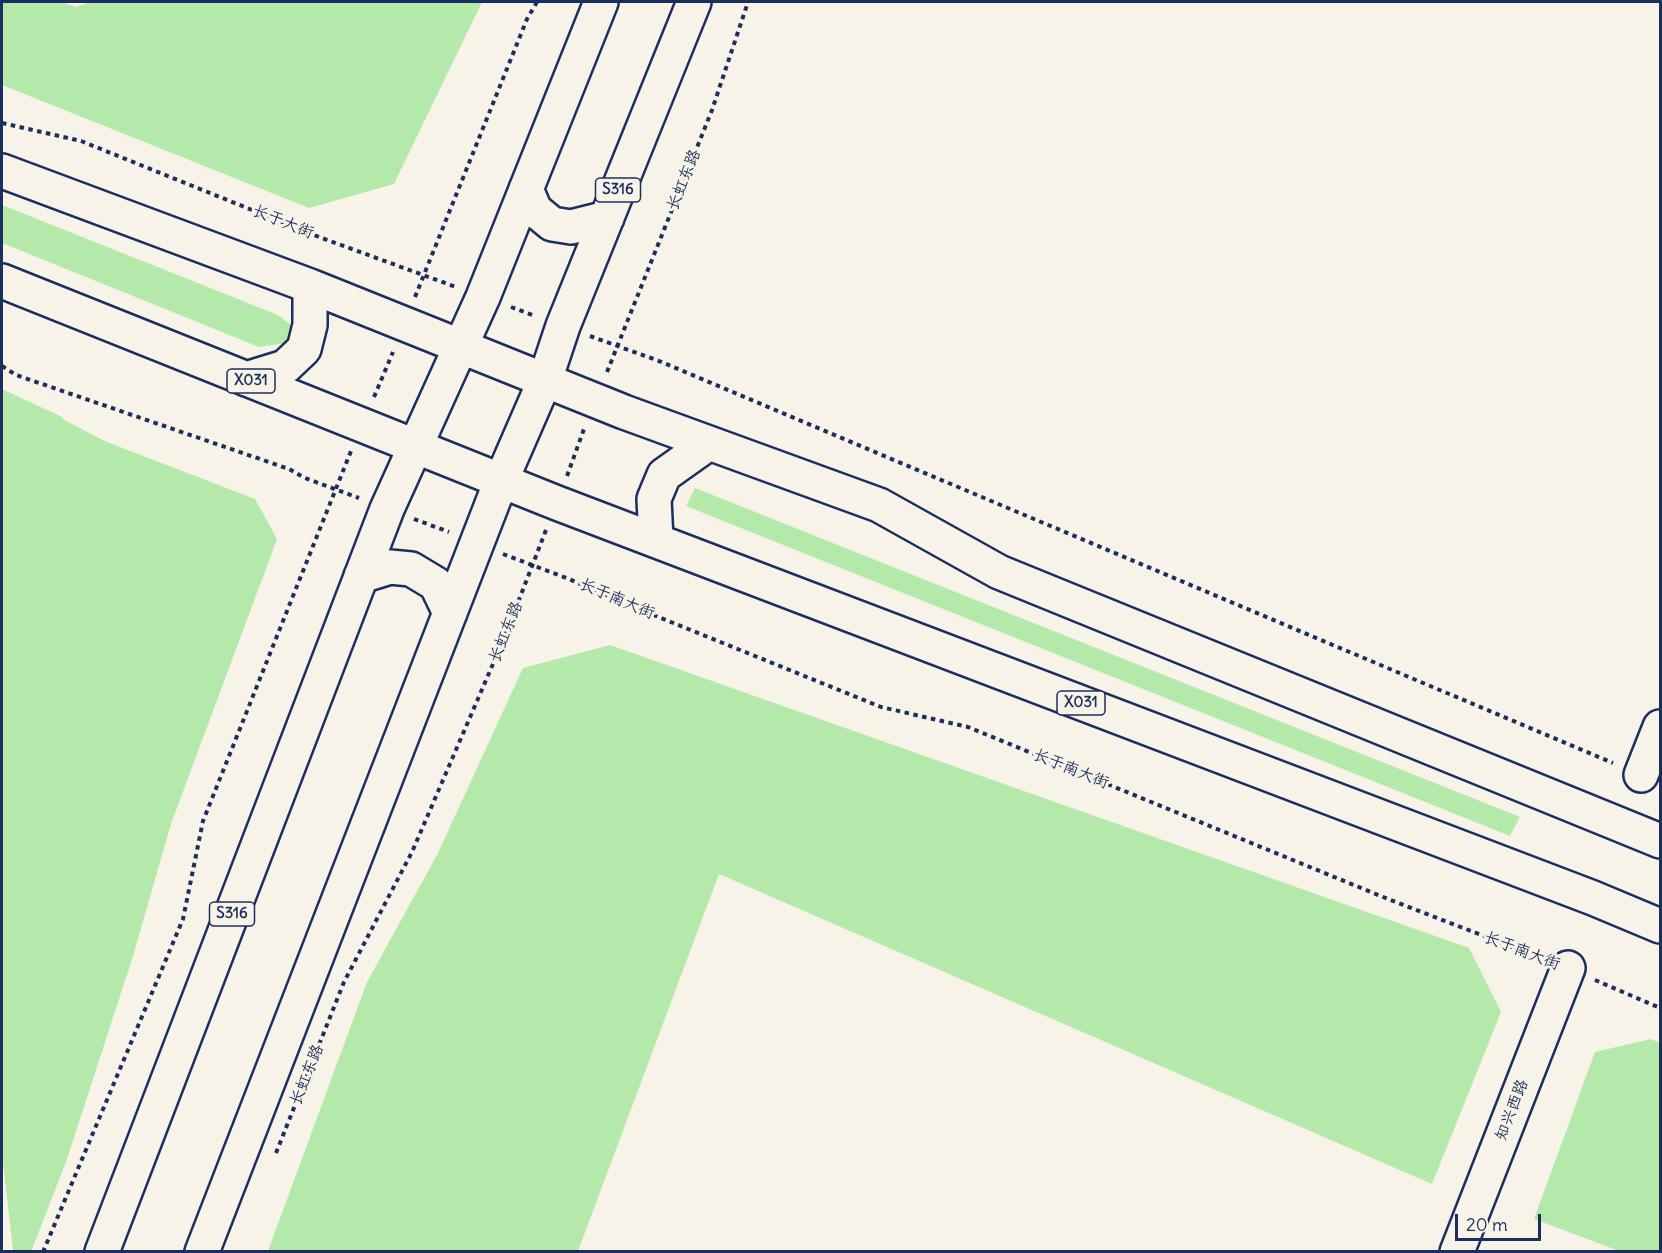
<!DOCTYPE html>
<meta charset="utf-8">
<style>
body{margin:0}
#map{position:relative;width:1662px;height:1253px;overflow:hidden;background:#f7f3e8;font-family:Delius,sans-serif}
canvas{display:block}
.frame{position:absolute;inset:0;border:3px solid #1b2f5e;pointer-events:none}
.scale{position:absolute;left:1455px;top:1214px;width:86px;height:27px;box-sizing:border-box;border:3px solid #1b2f5e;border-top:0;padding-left:8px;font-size:18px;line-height:21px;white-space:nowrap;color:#1b2f5e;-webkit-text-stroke:4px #f7f3e8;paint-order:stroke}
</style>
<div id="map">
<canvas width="1662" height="1253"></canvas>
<div class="frame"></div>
<div class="scale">20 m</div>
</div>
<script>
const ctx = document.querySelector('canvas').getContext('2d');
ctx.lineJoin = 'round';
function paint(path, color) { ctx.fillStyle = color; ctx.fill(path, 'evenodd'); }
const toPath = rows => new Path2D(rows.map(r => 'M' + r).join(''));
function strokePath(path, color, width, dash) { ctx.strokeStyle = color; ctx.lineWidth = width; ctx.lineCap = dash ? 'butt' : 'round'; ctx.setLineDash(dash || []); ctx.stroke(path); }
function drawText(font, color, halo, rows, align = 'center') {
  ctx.font = font + ' Delius,"LXGW WenKai TC",sans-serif'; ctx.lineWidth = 6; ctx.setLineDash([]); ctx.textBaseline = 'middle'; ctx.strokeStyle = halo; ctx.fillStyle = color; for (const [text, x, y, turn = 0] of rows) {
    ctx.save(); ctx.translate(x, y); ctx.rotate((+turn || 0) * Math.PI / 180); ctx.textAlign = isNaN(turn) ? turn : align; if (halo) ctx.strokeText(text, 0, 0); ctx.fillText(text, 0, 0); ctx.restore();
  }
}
const green = toPath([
 [2,2,62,2,76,7,90,2,482,2,394,184,309,208,2,85],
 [2,205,278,315,294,327,285,343,259,347,2,243],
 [2,389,62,417,64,420,107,442,255,499,277,539,171,824,133,956,66,1162,31,1252,13,1251,2,1153],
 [695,488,1520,817,1510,836,686,506],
 [610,645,1469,948,1501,1012,1432,1184,719,874,578,1251,268,1251,367,982,437,855,523,668],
 [1651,1039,1660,1043,1660,1251,1619,1251,1534,1219,1595,1052]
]);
const path = toPath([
 [2,123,81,141,319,237,456,287],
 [415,297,527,19,537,2],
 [511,307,535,316],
 [590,336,659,361,1613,763],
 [2,366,16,375,289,469,305,478,359,498],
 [607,372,712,110,748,2],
 [374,397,393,352],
 [567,476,584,429],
 [414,519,449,532],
 [503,554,569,579,656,616,881,707,968,727,1388,899,1541,958],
 [1595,980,1660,1008],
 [276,1153,344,982,412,852,505,636,546,530],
 [43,1252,183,919,203,821,351,451]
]);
const minor = toPath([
 [1641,775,1660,727],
 [1457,1252,1568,968]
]);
const major = toPath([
 [2,171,310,286,624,412,879,505,999,572,1660,841],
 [526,189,535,210,552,224,571,227,607,218],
 [2,281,557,503,1593,898,1660,926],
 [246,379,285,367,304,349,310,325,310,286],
 [656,540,654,499,664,475,709,443],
 [361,576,390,567,411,569,436,584,450,613],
 [102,1252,387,509,483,297,601,2],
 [202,1252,501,481,545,380,563,326,694,2]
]);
const shields = [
 [618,190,45],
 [251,381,48],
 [1081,703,48],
 [232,914,45]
];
const shieldNames = [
 ["S316",618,190],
 ["X031",251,381],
 ["X031",1081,703],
 ["S316",232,914]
];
const streetNames = [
 ["长虹东路",684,180,-68],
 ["长于大街",283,222,22],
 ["长于南大街",617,599,23],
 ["长虹东路",506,632,-68],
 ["长于南大街",1071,769,22],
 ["长于南大街",1522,951,21],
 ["长虹东路",307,1075,-68],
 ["知兴西路",1512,1110,-69]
];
paint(green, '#b5e9aa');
strokePath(minor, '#1b2f5e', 38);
strokePath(major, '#1b2f5e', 38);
strokePath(path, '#1b2f5e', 4, [4.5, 4.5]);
strokePath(minor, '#f7f3e8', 33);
strokePath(major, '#f7f3e8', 33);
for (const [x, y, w] of shields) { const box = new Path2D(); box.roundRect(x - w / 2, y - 12, w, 24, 4.5); ctx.fillStyle = '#f7f3e8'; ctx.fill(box); strokePath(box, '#1b2f5e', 1.5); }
drawText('bold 15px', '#1b2f5e', null, shieldNames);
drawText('16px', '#1b2f5e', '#f7f3e8', streetNames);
</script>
